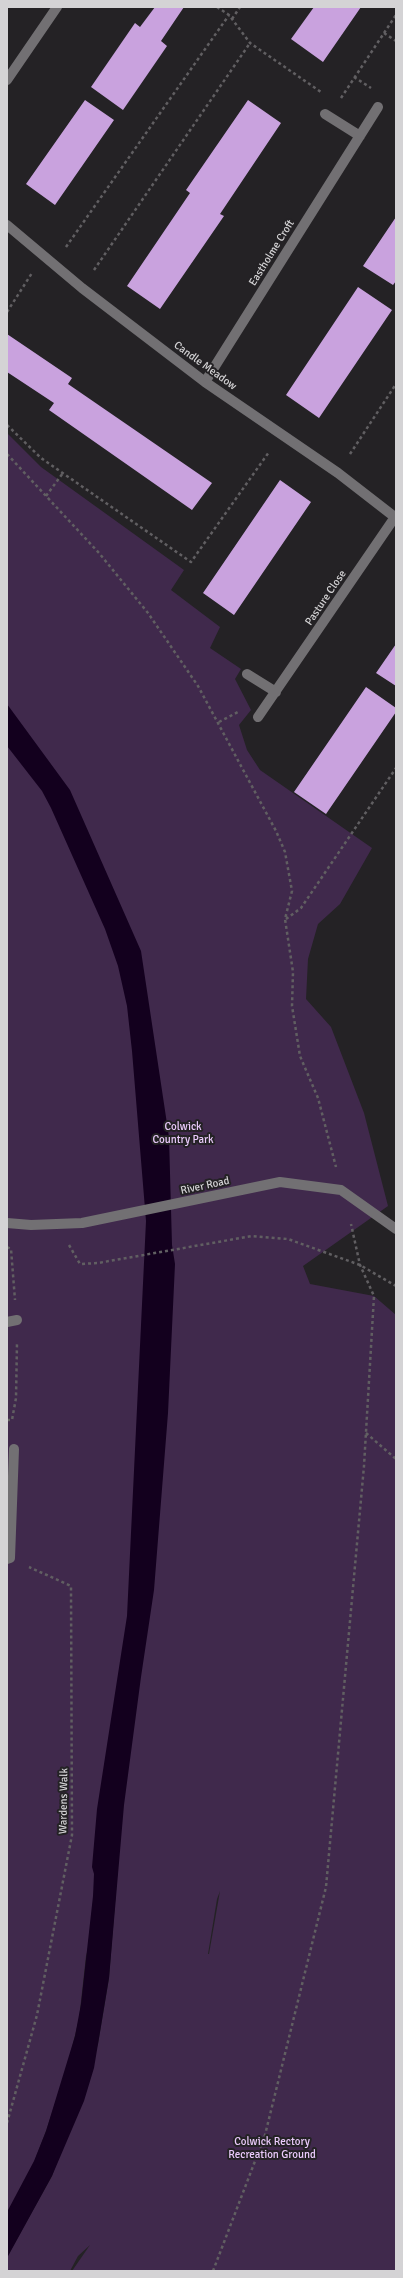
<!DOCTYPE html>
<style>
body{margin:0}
#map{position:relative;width:403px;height:2278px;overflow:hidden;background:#242225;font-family:Signika,sans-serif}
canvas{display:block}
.frame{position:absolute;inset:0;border:8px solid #d4d3d5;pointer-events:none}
</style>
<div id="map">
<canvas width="403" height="2278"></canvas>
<div class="frame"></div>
</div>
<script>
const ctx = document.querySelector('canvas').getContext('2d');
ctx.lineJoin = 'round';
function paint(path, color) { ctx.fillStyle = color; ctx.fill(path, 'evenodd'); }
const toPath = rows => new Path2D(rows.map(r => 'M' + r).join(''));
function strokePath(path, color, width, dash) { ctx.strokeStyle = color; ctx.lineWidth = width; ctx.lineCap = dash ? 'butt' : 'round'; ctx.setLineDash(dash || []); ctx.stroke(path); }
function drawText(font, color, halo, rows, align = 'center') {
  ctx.font = font + ' Signika,sans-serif'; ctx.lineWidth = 4; ctx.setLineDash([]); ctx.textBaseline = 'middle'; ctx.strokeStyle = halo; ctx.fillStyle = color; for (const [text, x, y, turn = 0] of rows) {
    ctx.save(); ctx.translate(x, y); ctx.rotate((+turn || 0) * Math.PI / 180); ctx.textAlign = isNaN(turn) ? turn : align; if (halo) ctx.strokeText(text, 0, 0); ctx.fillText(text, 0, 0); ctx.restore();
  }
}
const green = toPath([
 [7,433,41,467,184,570,171,590,220,627,210,648,241,669,235,679,251,710,239,725,247,750,260,770,372,848,340,904,318,924,308,959,306,999,331,1027,364,1113,388,1206,303,1266,310,1284,374,1296,396,1315,396,2271,72,2271,90,2245,78,2256,70,2271,7,2271,7,2257,52,2176,98,2044,109,1978,120,1840,86,1956,79,2019,68,2064,46,2131,7,2233],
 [220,1891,209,1954,208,1954,217,1899]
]);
const water = toPath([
 [7,704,70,790,141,951,169,1137,172,1245,175,1264,168,1413,154,1590,141,1677,124,1805,109,1978,94,2068,84,2101,52,2176,7,2258,7,2212,34,2161,46,2131,75,2036,81,2004,93,1896,94,1874,92,1867,97,1809,127,1616,146,1221,132,1051,127,1006,118,966,105,929,51,808,42,791,7,746]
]);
const building = toPath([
 [155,7,184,7,161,41,167,46,123,110,91,87,135,23,140,27],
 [314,7,361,7,323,62,291,39],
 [85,100,114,120,55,205,26,184],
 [248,100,281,123,220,214,224,216,160,309,127,286,190,193,186,190],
 [396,217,396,281,393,285,363,266],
 [358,287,392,310,319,418,286,395],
 [7,334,72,378,68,384,212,483,192,510,49,410,54,403,7,372],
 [280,480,311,502,234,615,203,593],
 [396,644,396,686,376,673],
 [366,687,396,708,396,712,326,814,294,792]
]);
const path = toPath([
 [217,7,229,15,250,43,321,92],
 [232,19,240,7],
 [384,33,396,15],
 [354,77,371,88],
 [341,98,384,33,396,41],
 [66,247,229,15],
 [94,270,250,43],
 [7,312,32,273],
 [7,425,41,458,191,562,269,452],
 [7,454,99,553,148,613,198,686,276,831,285,852,292,891,285,919,293,972,292,1006,300,1056,318,1098,336,1167],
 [350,454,396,384],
 [46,496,63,473],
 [219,722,238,712],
 [286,919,301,908,396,768],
 [69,1245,80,1264,98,1263,252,1236,288,1239,360,1265,396,1286],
 [7,1247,11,1249,15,1300],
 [7,1420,12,1420,16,1398,17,1343],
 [366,1433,396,1459],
 [7,2123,37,2015,72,1835,71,1586,29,1567],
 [213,2271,265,2135,326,1887,364,1466,374,1296,360,1265,351,1224]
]);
const service = toPath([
 [7,1322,17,1320],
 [7,1559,10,1558,14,1449]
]);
const minor = toPath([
 [7,80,57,7],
 [325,114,360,136],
 [7,225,82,288,205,382,338,473,396,518],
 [205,382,378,107],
 [247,674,276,692],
 [258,717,395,517],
 [7,1223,31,1225,82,1223,280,1182,341,1190,396,1229]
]);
const streetNames = [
 ["Eastholme Croft",272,253,-58],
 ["Candle Meadow",205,366,36],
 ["Pasture Close",326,598,-56],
 ["River Road",205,1186,-12],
 ["Wardens Walk",64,1801,-89]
];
const parkNames = [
 ["Colwick",183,1127],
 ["Country Park",183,1140],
 ["Colwick Rectory",272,2142],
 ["Recreation Ground",272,2155]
];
paint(green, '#40294c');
paint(water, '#13001e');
paint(building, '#c9a2de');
strokePath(path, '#615f62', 2.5, [3, 3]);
strokePath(service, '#727073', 10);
strokePath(minor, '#727073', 10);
drawText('11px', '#d4d3d5', '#242225', streetNames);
drawText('11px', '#ebcbfc', '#242225', parkNames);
</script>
